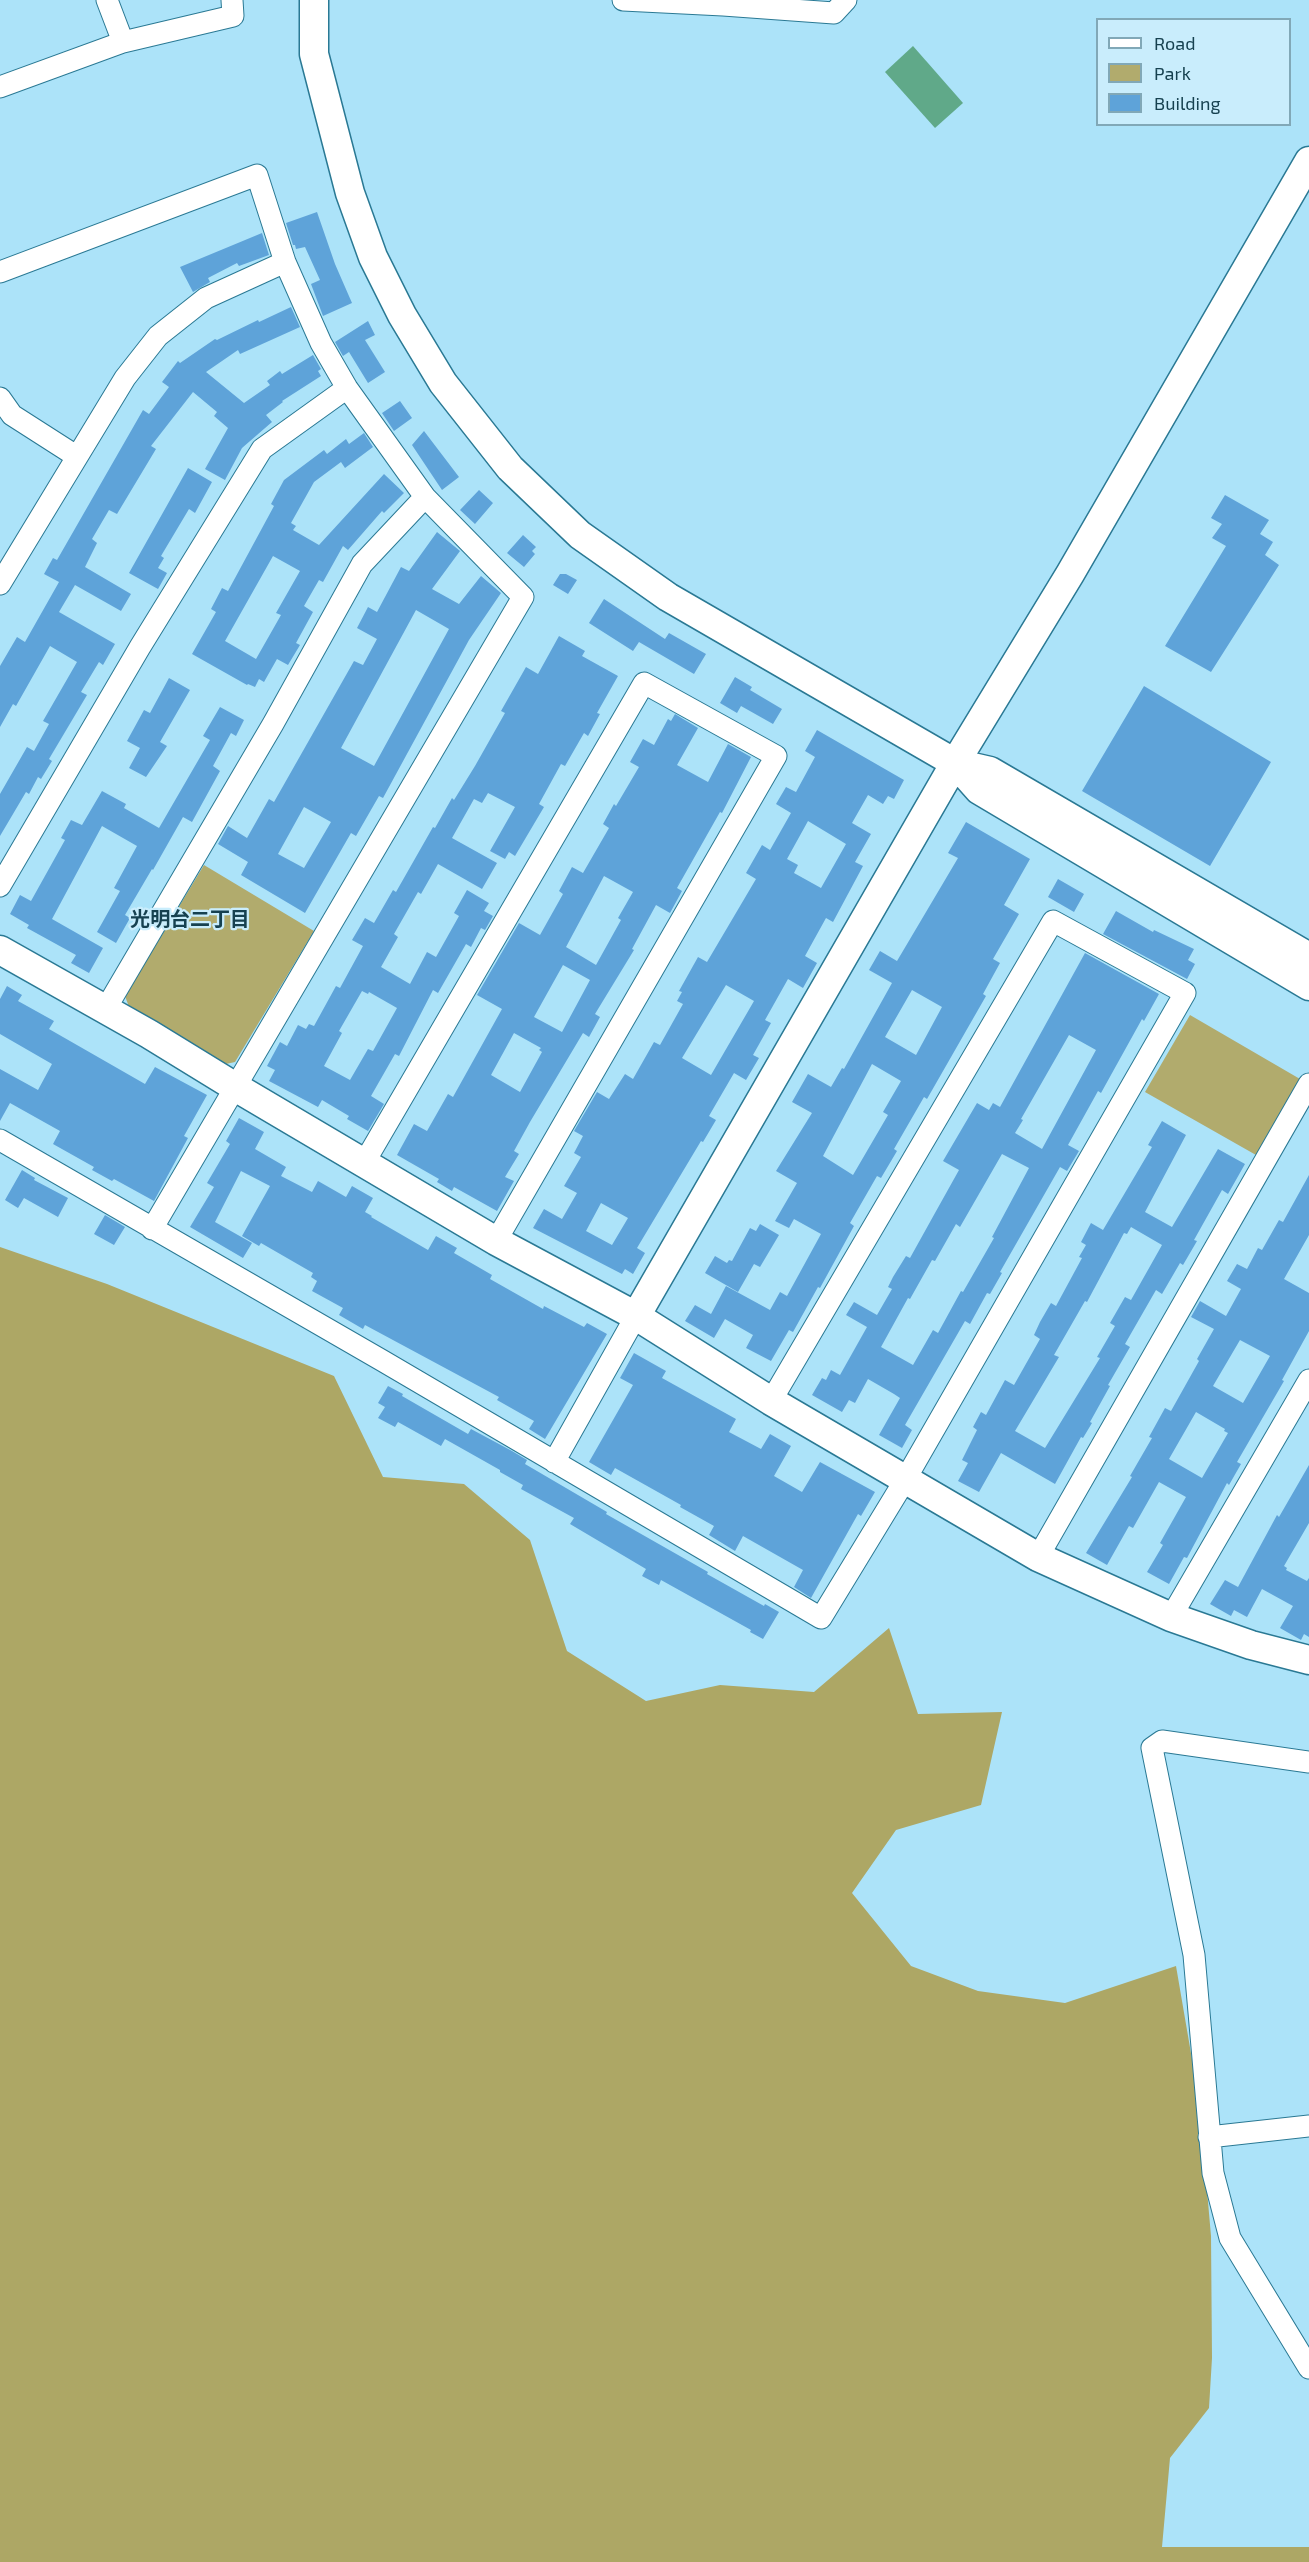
<!DOCTYPE html>
<meta charset="utf-8">
<style>
body{margin:0}
#map{position:relative;width:1309px;height:2562px;overflow:hidden;background:#ace3f9;font-family:"Exo 2",sans-serif}
canvas{display:block}
.legend{position:absolute;left:1096px;top:18px;width:195px;height:108px;box-sizing:border-box;background:#c9edfc;border:2px solid #81a8b7;margin:0;padding:8px 10px;list-style:none;font-size:18px;color:#164150}
.legend li{display:flex;align-items:center;gap:12px;height:30px}
.legend b{width:30px;border:2px solid #81a8b7}
</style>
<div id="map">
<canvas width="1309" height="2562"></canvas>
<ul class="legend">
<li><b style="height:8px;background:#fff"></b>Road</li>
<li><b style="height:16px;background:#b1ab6d"></b>Park</li>
<li><b style="height:16px;background:#5ea3d9"></b>Building</li>
</ul>
</div>
<script>
const ctx = document.querySelector('canvas').getContext('2d');
ctx.lineJoin = 'round';
function paint(path, color) { ctx.fillStyle = color; ctx.fill(path, 'evenodd'); }
const toPath = rows => new Path2D(rows.map(r => 'M' + r).join(''));
function strokePath(path, color, width, dash) { ctx.strokeStyle = color; ctx.lineWidth = width; ctx.lineCap = dash ? 'butt' : 'round'; ctx.setLineDash(dash || []); ctx.stroke(path); }
function drawText(font, color, halo, rows, align = 'center') {
  ctx.font = font + ' "Exo 2","Noto Sans JP",sans-serif'; ctx.lineWidth = 4.5; ctx.setLineDash([]); ctx.textBaseline = 'middle'; ctx.strokeStyle = halo; ctx.fillStyle = color; for (const [text, x, y, turn = 0] of rows) {
    ctx.save(); ctx.translate(x, y); ctx.rotate((+turn || 0) * Math.PI / 180); ctx.textAlign = isNaN(turn) ? turn : align; if (halo) ctx.strokeText(text, 0, 0); ctx.fillText(text, 0, 0); ctx.restore();
  }
}
const green = toPath([
 [204,865,314,931,235,1062,226,1064,129,1007,125,996],
 [1190,1015,1300,1079,1256,1155,1145,1092]
]);
const forest = toPath([
 [0,1247,107,1284,334,1376,383,1477,464,1484,530,1540,567,1651,646,1701,720,1685,814,1692,889,1628,918,1714,1002,1712,981,1805,896,1830,852,1893,911,1966,978,1991,1065,2003,1176,1966,1199,2100,1211,2236,1212,2358,1209,2408,1170,2458,1162,2547,1309,2547,1309,2562,0,2562]
]);
const water = toPath([
 [913,46,963,103,935,128,885,72]
]);
const building = toPath([
 [317,212,335,264,352,303,323,316,311,284,320,280,305,247,296,249,295,245,293,245,286,223],
 [262,233,269,255,239,266,237,263,208,278,210,282,193,292,180,267],
 [291,307,300,327,240,354,238,350,206,372,244,403,270,385,267,381,280,371,282,374,313,355,321,369,318,371,321,376,282,401,283,402,266,415,272,422,242,448,225,480,205,469,228,428,214,416,217,412,193,392,151,446,156,449,117,514,109,510,92,539,97,543,85,567,131,594,121,611,75,585,59,612,115,644,103,665,99,662,81,692,87,695,49,759,52,761,41,779,38,777,29,794,26,792,0,836,0,794,27,747,34,751,49,724,43,721,77,662,50,646,16,706,13,704,0,727,0,666,17,637,25,642,59,582,44,574,53,558,57,560,143,410,149,414,169,387,162,382,178,361,180,363,215,339,217,340,258,320,259,322],
 [368,321,375,335,365,340,385,372,368,383,349,352,343,356,335,342],
 [400,401,412,418,394,431,382,413],
 [424,431,459,477,442,490,412,445],
 [364,433,373,447,345,468,341,462,314,482,291,523,296,526,293,530,319,545,384,474,404,493,384,513,382,511,348,550,343,546,323,582,319,580,304,606,313,612,296,643,300,645,288,665,277,659,264,682,259,679,255,687,248,684,247,685,192,654,216,612,211,609,222,588,228,591,274,506,271,504,284,480,324,450,327,454,346,439,349,444],
 [273,556,300,571,276,613,281,615,256,659,225,641],
 [188,468,212,482,195,513,189,509,161,556,164,558,158,568,167,573,158,589,129,573],
 [479,490,493,503,475,524,460,510],
 [1225,495,1269,520,1260,534,1273,542,1265,555,1279,565,1211,672,1165,646,1226,546,1212,538,1222,524,1211,518],
 [437,532,460,551,432,589,459,604,481,576,501,593,469,640,383,798,379,796,356,836,351,833,305,913,241,875,248,862,218,844,228,826,247,838,269,799,274,802,354,661,363,665,377,639,357,628,368,607,377,612,401,567,409,571],
 [416,610,449,629,374,766,341,748],
 [304,807,331,822,304,868,278,854],
 [523,535,536,547,532,551,535,554,524,567,507,553],
 [560,574,566,574,577,580,568,594,553,585],
 [604,599,665,639,669,633,706,654,694,674,639,642,633,651,589,623],
 [559,636,585,651,582,656,618,676,597,713,600,714,588,736,584,733,565,766,561,764,539,804,544,807,515,856,509,852,505,859,490,851,515,807,488,793,482,803,474,799,452,838,497,863,482,889,438,864,421,894,418,892,394,934,398,937,381,967,410,984,427,952,436,957,459,916,454,913,467,890,489,903,484,911,493,916,485,930,481,928,471,947,466,944,438,993,433,990,399,1056,395,1054,371,1096,384,1104,368,1131,347,1119,349,1116,322,1100,318,1107,269,1081,275,1070,267,1066,280,1042,287,1046,298,1025,306,1029,309,1024,314,1026,336,986,340,988,363,946,352,940,365,918,374,923,393,890,396,892,433,827,435,828,452,798,454,800,475,766,505,713,501,711,526,667,538,674],
 [362,991,368,994,369,992,397,1008,373,1051,368,1049,350,1080,324,1066,342,1033,339,1031],
 [735,677,752,687,750,690,782,709,773,724,741,706,737,713,720,703],
 [169,678,190,690,160,742,167,746,146,777,129,768,140,748,127,741,144,710,150,713],
 [1144,686,1271,762,1210,866,1082,791],
 [220,707,244,720,236,736,231,733,213,766,220,771,192,822,183,817,153,870,152,869,125,915,130,918,116,943,97,932,120,891,114,888,137,846,102,826,52,919,103,948,89,973,71,963,76,955,27,928,29,925,10,914,20,895,31,901,65,840,61,838,71,820,82,825,102,791,126,804,124,808,159,828,210,740,203,736],
 [675,714,698,728,677,765,708,782,728,744,751,757,722,813,720,812,677,888,682,891,670,913,656,905,632,949,634,950,595,1014,600,1017,589,1037,583,1033,530,1122,514,1151,519,1154,505,1177,514,1181,497,1211,454,1187,452,1191,437,1182,439,1179,397,1155,414,1124,427,1131,448,1094,453,1097,502,1009,477,995,519,923,540,935,563,894,559,891,572,867,583,873,609,828,603,824,614,804,616,806,639,767,630,762,643,739,654,745,668,719,671,721],
 [604,876,633,892,618,918,621,920,596,965,566,947],
 [563,965,590,980,562,1032,534,1017],
 [514,1033,541,1048,539,1050,542,1052,520,1092,491,1075],
 [817,730,904,780,894,799,888,796,883,804,868,795,852,823,871,834,855,862,863,866,833,922,826,918,805,956,817,963,803,988,788,979,765,1020,771,1023,753,1055,759,1058,746,1080,734,1073,709,1116,716,1120,703,1142,701,1141,637,1248,645,1253,633,1274,625,1269,622,1274,533,1228,544,1209,562,1219,577,1193,564,1186,581,1157,574,1153,583,1136,574,1131,597,1092,609,1099,625,1074,633,1079,654,1042,660,1045,683,1004,677,1001,682,992,679,991,698,957,707,962,756,879,746,873,762,845,770,850,791,813,776,804,786,787,796,792,815,757,805,751],
 [808,821,846,844,821,888,794,873,798,865,787,859],
 [726,985,754,1001,711,1075,682,1058],
 [601,1203,628,1218,612,1245,586,1231],
 [966,822,1030,859,1004,905,1019,914,993,959,1000,963,983,994,986,996,927,1099,924,1097,894,1149,897,1151,881,1178,877,1176,850,1223,854,1226,820,1288,818,1287,793,1332,789,1330,771,1361,746,1348,753,1335,725,1319,714,1338,685,1321,695,1305,711,1314,726,1286,770,1310,780,1292,787,1296,821,1234,794,1219,789,1228,775,1221,797,1183,776,1171,812,1113,792,1102,808,1074,831,1087,842,1068,844,1069,892,983,869,970,880,951,897,961,958,858,948,853],
 [912,990,942,1007,916,1055,885,1037],
 [872,1064,901,1081,883,1112,888,1115,853,1175,823,1156],
 [1058,879,1084,894,1074,912,1048,897],
 [1116,911,1153,932,1154,930,1194,949,1188,960,1195,964,1187,979,1103,934],
 [1085,953,1159,994,1144,1021,1142,1019,1101,1093,1098,1091,1068,1145,1079,1151,1067,1171,1060,1167,1000,1272,1002,1273,990,1294,987,1293,970,1324,965,1321,905,1425,912,1430,902,1448,879,1435,900,1398,894,1394,868,1379,855,1403,849,1400,842,1412,812,1395,822,1378,826,1380,831,1370,840,1375,867,1327,846,1315,854,1302,877,1315,892,1289,888,1287,893,1277,906,1256,910,1258,935,1213,959,1170,943,1161,977,1103,989,1110,993,1103,1000,1107],
 [1069,1035,1096,1050,1042,1149,1015,1133,1023,1120,1021,1119],
 [1002,1154,1029,1168,992,1237,994,1238,963,1292,961,1291,938,1333,933,1330,913,1365,881,1347,908,1298,910,1299,932,1260,935,1261,956,1224,960,1227],
 [7,986,22,995,18,1001,54,1021,49,1029,145,1084,155,1067,207,1095,184,1136,188,1138,154,1201,114,1179,112,1181,92,1170,94,1167,53,1144,60,1131,10,1103,0,1121,0,1069,38,1090,52,1064,0,1034,0,999],
 [239,1118,264,1132,255,1149,286,1167,281,1176,312,1192,318,1181,346,1197,352,1186,373,1198,365,1212,372,1216,371,1217,428,1250,436,1236,457,1248,454,1253,492,1275,490,1279,543,1309,544,1306,584,1327,587,1323,607,1334,545,1439,529,1429,534,1421,497,1400,499,1397,365,1325,363,1329,339,1315,343,1308,312,1291,317,1281,311,1277,313,1273,261,1243,259,1246,242,1236,270,1186,241,1171,215,1222,252,1243,243,1258,190,1227,214,1187,207,1183,230,1144,226,1141],
 [1162,1121,1186,1135,1145,1212,1172,1227,1218,1149,1245,1164,1228,1194,1222,1190,1194,1240,1197,1241,1183,1265,1180,1263,1162,1294,1156,1290,1125,1344,1130,1347,1108,1385,1110,1386,1090,1422,1092,1423,1083,1438,1081,1437,1055,1484,1001,1453,979,1492,958,1481,968,1463,962,1460,977,1430,973,1427,981,1412,986,1415,1005,1380,1014,1385,1040,1339,1034,1335,1040,1322,1051,1303,1056,1306,1082,1258,1079,1257,1086,1245,1081,1242,1091,1223,1103,1230,1152,1147,1148,1145],
 [1131,1227,1162,1245,1131,1300,1125,1297,1110,1323,1115,1326,1097,1357,1100,1358,1045,1448,1015,1431,1059,1357,1054,1355,1085,1301,1087,1302,1124,1233,1127,1234],
 [22,1170,35,1178,34,1180,68,1198,58,1217,24,1198,18,1208,5,1200],
 [1309,1175,1309,1235,1284,1279,1309,1293,1309,1331,1282,1380,1284,1381,1237,1462,1241,1464,1229,1485,1227,1483,1187,1558,1184,1557,1169,1584,1147,1572,1163,1545,1160,1543,1186,1497,1159,1482,1133,1528,1129,1526,1107,1565,1086,1553,1132,1477,1130,1476,1152,1438,1149,1437,1165,1408,1171,1411,1199,1361,1197,1359,1214,1329,1191,1317,1200,1301,1226,1316,1241,1289,1227,1281,1237,1264,1247,1269,1258,1248,1262,1250,1279,1220,1283,1222],
 [1240,1340,1270,1356,1243,1403,1213,1386],
 [1196,1412,1225,1429,1224,1431,1228,1433,1202,1478,1169,1459],
 [105,1215,125,1227,114,1245,94,1234],
 [760,1224,779,1235,760,1267,754,1264,738,1292,705,1273,715,1256,727,1263,729,1260,732,1261,750,1228,756,1231],
 [634,1353,666,1371,662,1378,736,1419,729,1432,761,1449,770,1434,791,1446,774,1476,802,1492,820,1462,875,1492,861,1516,858,1514,811,1598,794,1587,803,1570,743,1536,735,1551,709,1535,714,1526,680,1507,681,1505,615,1468,611,1475,589,1462,633,1385,620,1378],
 [388,1386,403,1394,402,1396,468,1434,471,1429,512,1451,527,1460,525,1464,607,1512,606,1514,708,1572,707,1574,764,1606,765,1604,779,1612,763,1639,750,1632,751,1630,661,1580,659,1585,642,1576,646,1569,570,1524,574,1518,521,1489,523,1485,500,1472,500,1470,445,1439,441,1446,398,1422,395,1427,378,1418,385,1407,378,1403],
 [1309,1465,1309,1523,1284,1566,1287,1568,1286,1570,1307,1581,1309,1578,1309,1637,1304,1634,1301,1640,1280,1628,1293,1606,1262,1589,1247,1617,1234,1610,1231,1616,1210,1604,1225,1580,1238,1587,1277,1515,1279,1517]
]);
const street = toPath([
 [107,0,123,42],
 [623,0,723,5,834,13,846,0],
 [0,87,123,42,233,16,232,0],
 [0,272,257,175,285,262,321,343,347,388,425,497,523,597,152,1229],
 [0,398,12,415,76,456],
 [0,584,125,378,158,336,206,298,285,262],
 [0,886,140,647,262,449,347,388],
 [105,1010,273,724,362,564,425,497],
 [0,1140,383,1361,821,1618,905,1480,1185,993,1053,921,771,1401],
 [364,1163,644,683,776,756,496,1241],
 [554,1462,636,1316],
 [1038,1557,1309,1084],
 [1171,1617,1309,1380],
 [1309,1762,1162,1741,1152,1748,1194,1955,1213,2173,1230,2238,1309,2368],
 [1209,2137,1309,2126]
]);
const secondary = toPath([
 [314,0,314,54,350,193,373,257,402,315,443,383,510,468,580,535,668,597,955,763,990,771,1309,957],
 [955,763,979,790,1309,986],
 [0,950,149,1034,237,1088,496,1241,636,1316,771,1401,1038,1557,1171,1617,1251,1645,1309,1660],
 [636,1316,955,763,1070,574,1309,161]
]);
const neighbourhoodNames = [
 ["光明台二丁目",190,919]
];
paint(green, '#b1ab6d');
paint(forest, '#ada765');
paint(water, '#60a989');
paint(building, '#5ea3d9');
strokePath(street, '#2a7994', 23);
strokePath(secondary, '#2a7994', 31);
strokePath(street, '#fff', 21);
strokePath(secondary, '#fff', 28);
drawText('bold 20px', '#164150', '#c9edfc', neighbourhoodNames);
</script>
